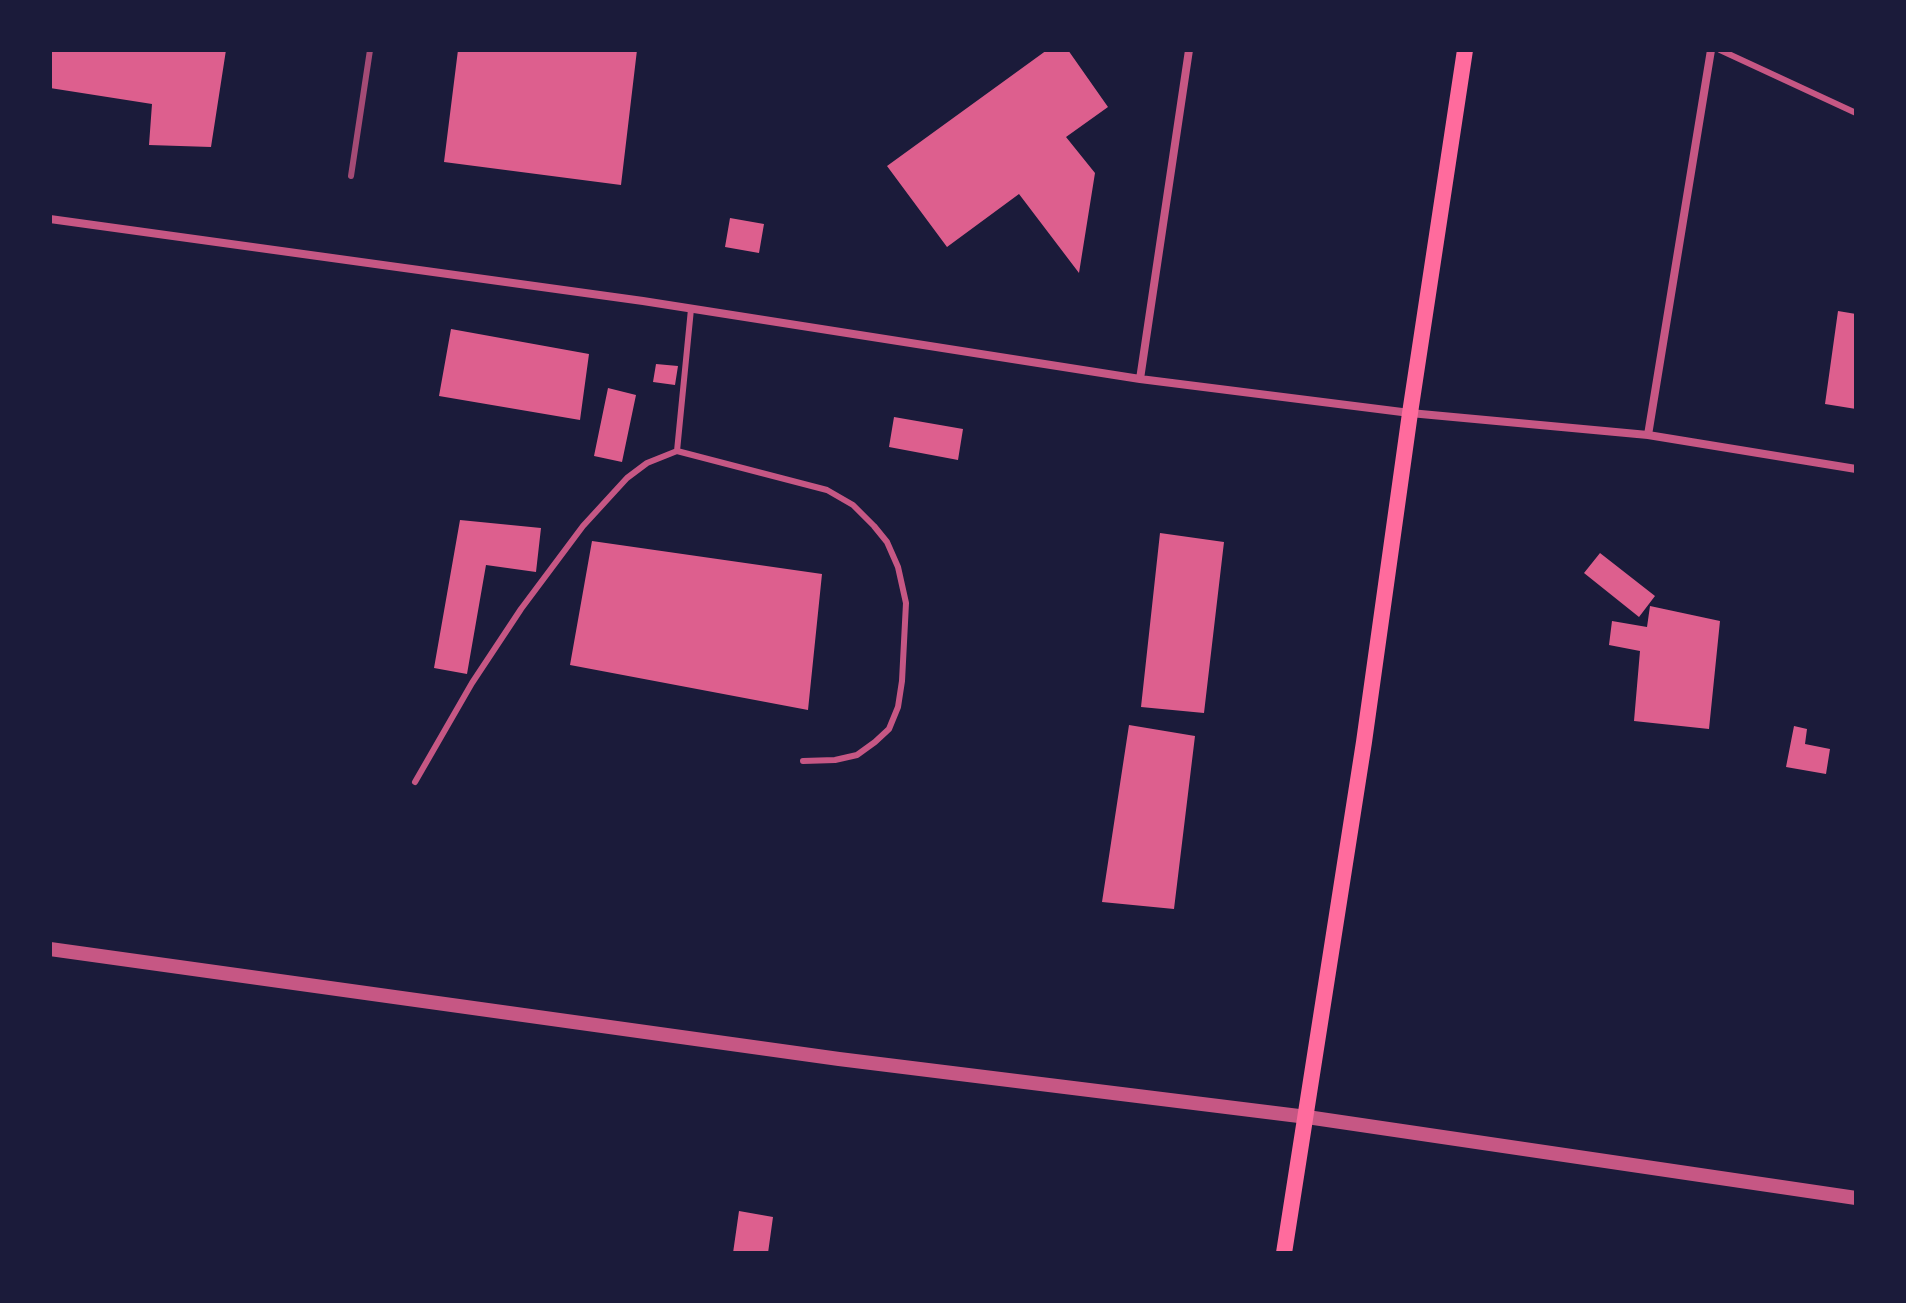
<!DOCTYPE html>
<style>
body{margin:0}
#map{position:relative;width:1906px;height:1303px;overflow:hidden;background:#1b1b3a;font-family:"DejaVu Sans",sans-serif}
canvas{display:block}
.frame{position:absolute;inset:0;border:52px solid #1b1b3a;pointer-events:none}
</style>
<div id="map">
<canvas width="1906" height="1303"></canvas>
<div class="frame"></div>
</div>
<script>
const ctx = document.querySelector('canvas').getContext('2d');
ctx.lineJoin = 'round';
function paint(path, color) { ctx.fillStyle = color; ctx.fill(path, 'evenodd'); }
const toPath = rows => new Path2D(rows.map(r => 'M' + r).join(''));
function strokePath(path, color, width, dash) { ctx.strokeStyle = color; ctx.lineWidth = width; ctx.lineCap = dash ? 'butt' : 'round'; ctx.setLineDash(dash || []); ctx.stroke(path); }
const building = toPath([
 [50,50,226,50,211,147,149,145,152,104,50,88],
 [458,50,637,50,621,185,444,162],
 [1047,50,1068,50,1108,107,1066,137,1095,173,1079,273,1019,194,947,247,887,166],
 [730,218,764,224,759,253,725,247],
 [1838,311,1856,314,1856,409,1825,404],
 [451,329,589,354,580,420,439,396],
 [656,364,678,366,675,385,653,382],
 [608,388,636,395,622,462,594,456],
 [894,417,963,429,958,460,889,447],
 [460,520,541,528,536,572,486,565,467,674,434,668],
 [1160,533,1224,542,1204,713,1141,707],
 [592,541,822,574,808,710,570,665],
 [1600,553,1655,596,1639,617,1584,573],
 [1650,606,1720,621,1709,729,1634,721,1640,651,1609,645,1612,621,1647,627],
 [1129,725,1195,736,1174,909,1102,902],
 [1794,726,1807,729,1805,744,1830,749,1826,774,1786,767],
 [739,1211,773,1217,768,1253,733,1253]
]);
const service = toPath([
 [1720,50,1856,113],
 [691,309,677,451,827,490,853,505,874,526,887,542,898,567,906,603,902,681,898,707,889,729,875,742,857,755,835,760,803,761],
 [415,782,472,683,521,609,583,526,627,478,647,463,677,451]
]);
const minor = toPath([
 [50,219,643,301,1140,379,1410,413,1648,435,1856,469],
 [1140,379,1189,50],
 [1648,435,1711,50]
]);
const tertiary = toPath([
 [50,949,839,1059,1307,1117,1856,1198]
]);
const secondary = toPath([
 [1284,1253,1364,742,1410,413,1465,50]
]);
const rail = toPath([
 [351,176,370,50]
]);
paint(building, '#dd5f8e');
strokePath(service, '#c65784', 6);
strokePath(minor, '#c65784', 8);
strokePath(tertiary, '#c65784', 14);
strokePath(secondary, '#ff6b9d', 16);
strokePath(rail, '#a44b75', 6);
</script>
